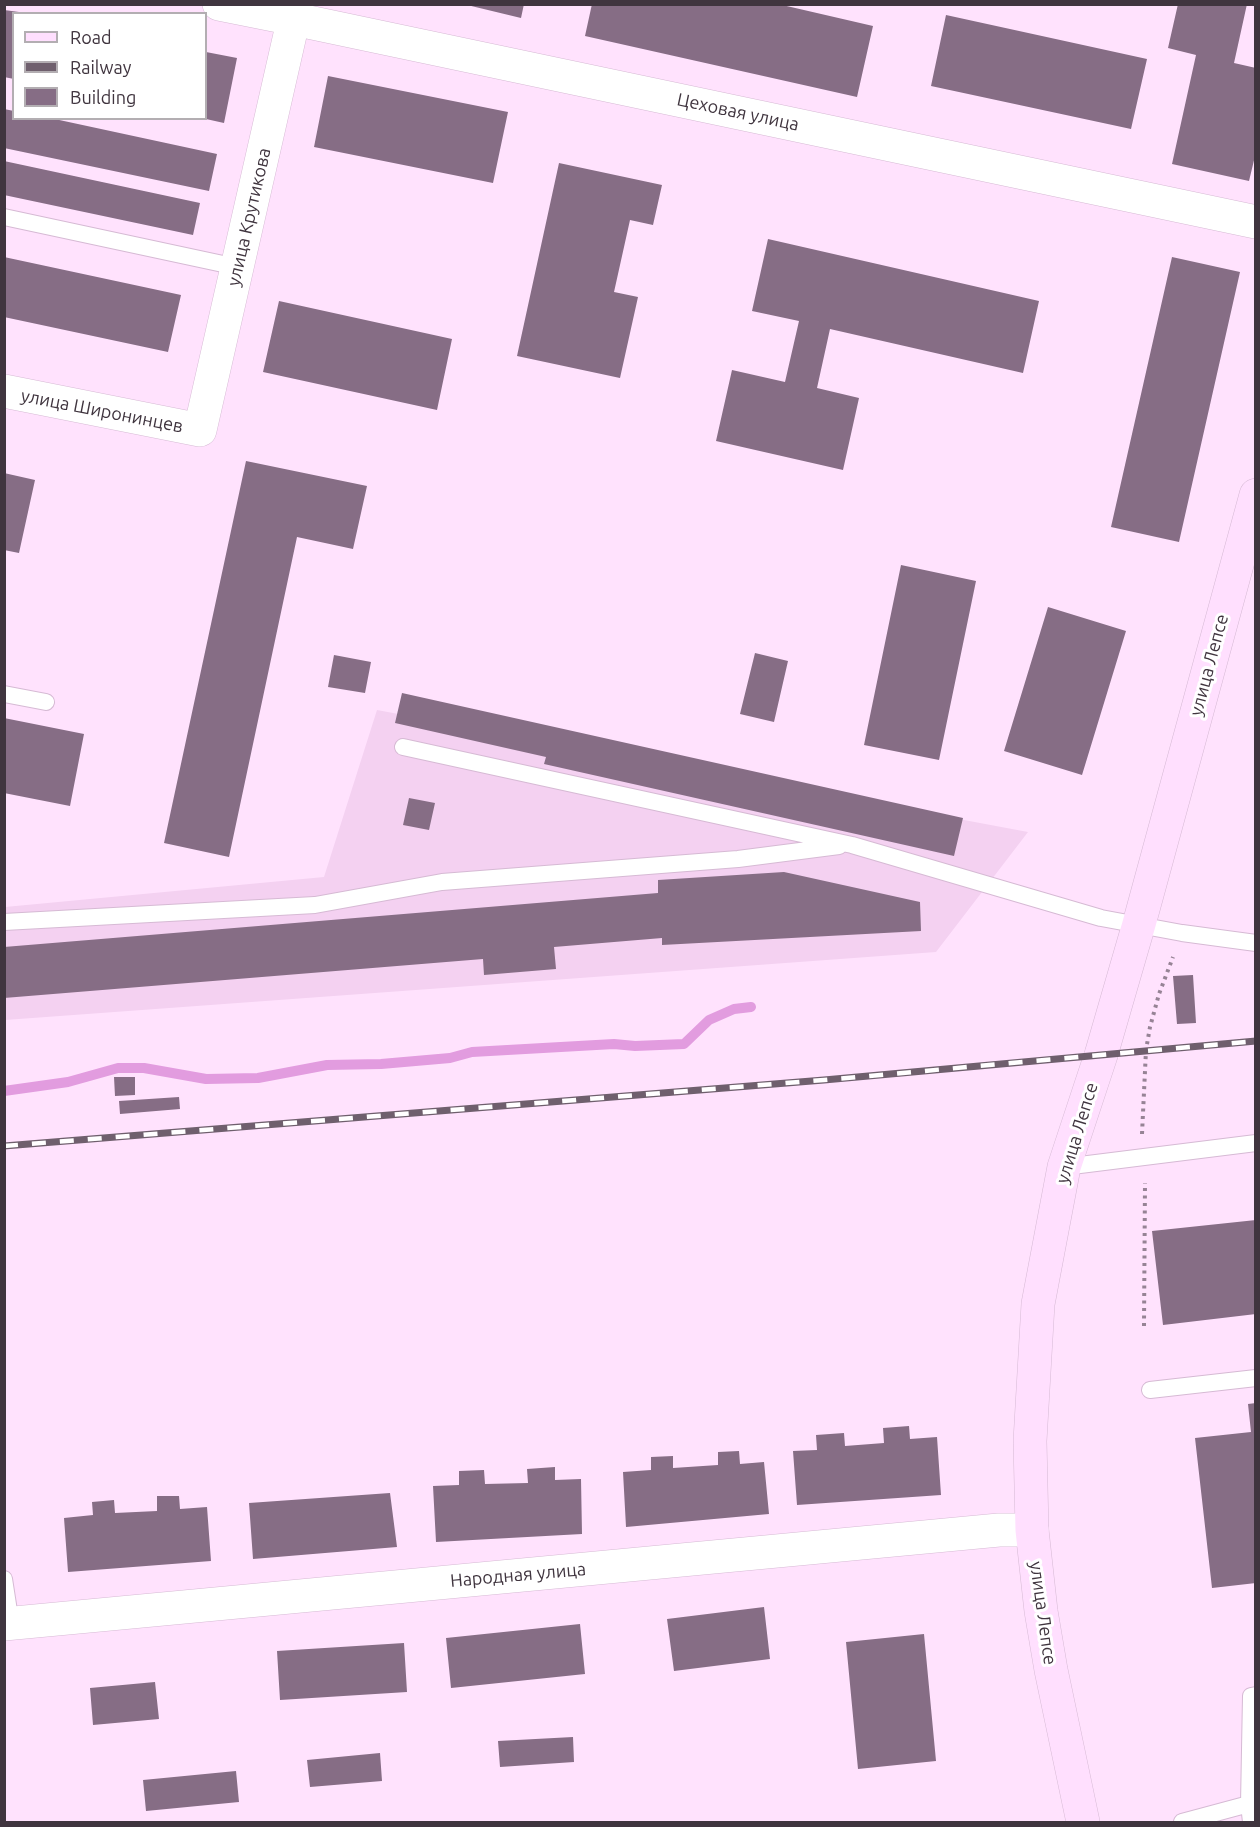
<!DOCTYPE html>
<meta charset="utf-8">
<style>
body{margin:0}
#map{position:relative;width:1260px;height:1827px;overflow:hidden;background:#ffe2fd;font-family:Ubuntu,sans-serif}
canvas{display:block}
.frame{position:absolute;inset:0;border:6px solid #40353f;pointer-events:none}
.legend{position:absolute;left:12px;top:12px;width:195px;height:108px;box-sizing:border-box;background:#fff;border:2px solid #b3aeb2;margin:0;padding:8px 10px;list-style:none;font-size:18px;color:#40353f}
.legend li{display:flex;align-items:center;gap:12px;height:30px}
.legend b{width:30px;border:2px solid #b3aeb2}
</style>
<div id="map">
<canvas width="1260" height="1827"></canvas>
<div class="frame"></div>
<ul class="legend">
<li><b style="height:8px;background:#ffdffe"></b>Road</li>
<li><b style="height:8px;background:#6f5f6d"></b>Railway</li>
<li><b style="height:16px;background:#866d85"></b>Building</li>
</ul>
</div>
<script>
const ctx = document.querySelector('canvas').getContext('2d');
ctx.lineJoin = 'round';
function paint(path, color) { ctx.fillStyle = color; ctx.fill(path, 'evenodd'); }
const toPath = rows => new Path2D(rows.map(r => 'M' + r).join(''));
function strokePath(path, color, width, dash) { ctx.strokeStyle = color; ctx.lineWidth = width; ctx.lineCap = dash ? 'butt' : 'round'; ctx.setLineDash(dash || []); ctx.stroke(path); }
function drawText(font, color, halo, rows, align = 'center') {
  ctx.font = font + ' Ubuntu,sans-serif'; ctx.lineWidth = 6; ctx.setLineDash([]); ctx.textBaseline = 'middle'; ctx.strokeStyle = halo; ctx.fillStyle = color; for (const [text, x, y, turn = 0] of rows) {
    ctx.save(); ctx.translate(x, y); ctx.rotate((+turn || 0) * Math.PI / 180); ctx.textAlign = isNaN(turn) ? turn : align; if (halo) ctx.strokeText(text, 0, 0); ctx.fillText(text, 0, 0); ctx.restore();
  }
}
const built = toPath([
 [377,710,1028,832,936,952,5,1020,5,907,324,877]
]);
const stream = toPath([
 [4,1091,68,1082,118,1068,144,1068,206,1079,258,1078,327,1065,381,1064,450,1058,472,1052,614,1044,635,1046,684,1044,709,1020,734,1009,751,1007]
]);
const building = toPath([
 [463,4,524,4,521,18],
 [592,4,778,4,873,26,857,97,585,36],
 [1178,4,1247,4,1234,63,1256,68,1256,152,1249,181,1172,164,1196,55,1168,48],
 [4,10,19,12,14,14,14,79,4,77],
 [946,15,1147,59,1131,129,931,86],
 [206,52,237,58,224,123,206,119],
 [328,76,508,112,493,183,314,147],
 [4,109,14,111,14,118,50,118,217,154,209,191,4,148],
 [4,161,200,203,193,235,4,195],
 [559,163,662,185,653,225,630,220,614,292,638,297,620,378,517,356],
 [768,239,1039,301,1023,373,830,329,817,388,859,398,843,470,716,441,732,370,785,382,799,321,752,311],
 [4,257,181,295,168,352,4,317],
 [1172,257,1240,272,1179,542,1111,527],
 [279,301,452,339,437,410,263,372],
 [246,461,367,486,353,549,297,537,229,857,164,843],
 [4,473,35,480,19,553,4,550],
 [901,565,976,581,939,760,864,745],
 [1048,607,1126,631,1082,775,1004,751],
 [755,653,788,661,774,722,740,714],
 [334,655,371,662,365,693,328,687],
 [402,693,963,818,954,856,544,764,546,757,395,723],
 [4,718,84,734,70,806,4,793],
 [409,798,435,803,429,830,403,825],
 [784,872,920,902,921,931,662,945,662,938,554,947,556,969,484,975,483,959,4,998,4,947,658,893,658,880],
 [1193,975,1196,1023,1177,1024,1173,976],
 [114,1077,135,1077,135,1095,115,1096],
 [179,1097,180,1109,120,1114,119,1101],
 [1256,1220,1256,1314,1163,1325,1152,1231],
 [1256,1403,1256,1583,1212,1588,1195,1438,1251,1432,1248,1404],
 [909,1426,910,1439,937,1437,941,1495,797,1505,793,1451,817,1450,816,1435,844,1433,845,1446,884,1443,883,1428],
 [739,1451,740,1464,764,1462,769,1514,626,1527,623,1472,651,1470,651,1457,673,1456,673,1468,718,1465,718,1452],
 [555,1467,555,1480,581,1479,582,1534,436,1542,433,1486,459,1485,459,1471,484,1470,485,1484,528,1483,527,1469],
 [390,1493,397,1547,253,1559,249,1503],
 [157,1496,179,1496,180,1509,207,1507,211,1561,68,1572,64,1518,93,1515,92,1502,114,1500,115,1513,157,1511],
 [764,1607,770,1659,674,1671,667,1619],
 [580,1624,585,1674,451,1688,446,1638],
 [924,1634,936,1761,858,1769,846,1642],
 [404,1643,407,1692,280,1700,277,1651],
 [155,1682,159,1719,93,1725,90,1688],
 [573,1737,574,1762,500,1767,498,1741],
 [380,1753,382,1781,310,1787,307,1760],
 [236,1771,239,1802,146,1811,143,1780]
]);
const path = toPath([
 [1142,1134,1146,1050,1150,1027,1159,994,1173,957],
 [1144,1326,1145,1183]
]);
const service = toPath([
 [4,217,237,267],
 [4,694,46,702],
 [403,747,852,845,1101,918,1182,933,1256,943],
 [4,922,315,905,442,882,738,859,839,846],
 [1064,1167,1256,1143],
 [1150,1390,1256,1378],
 [4,1579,11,1624],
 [1182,1822,1249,1804,1254,1814],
 [1251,1822,1249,1804,1251,1696,1256,1695]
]);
const minor = toPath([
 [219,4,294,19,1256,222],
 [4,391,200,430,297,4],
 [4,1624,999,1530,1032,1530]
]);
const secondary = toPath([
 [1083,1822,1051,1670,1041,1611,1032,1530,1030,1441,1038,1304,1064,1167,1101,1055,1139,924,1256,495]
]);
const rail = toPath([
 [4,1146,824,1080,1256,1041]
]);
const streetNames = [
 ["Цеховая улица",738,112,12],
 ["улица Крутикова",249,217,-77],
 ["улица Широнинцев",102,411,11],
 ["улица Лепсе",1209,665,-75],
 ["улица Лепсе",1077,1133,-73],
 ["Народная улица",518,1575,-5],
 ["улица Лепсе",1043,1613,82]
];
paint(built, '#f4d1f1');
strokePath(stream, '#e29cdf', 10);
paint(building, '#866d85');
strokePath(service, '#d6bad4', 18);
strokePath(minor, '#d6bad4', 34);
strokePath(secondary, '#d6bad4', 34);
strokePath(path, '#968395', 4, [3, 4.5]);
strokePath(service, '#fff', 16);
strokePath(minor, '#fff', 33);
strokePath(secondary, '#ffdffe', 33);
strokePath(rail, '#6f5f6d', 7);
strokePath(rail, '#fff', 4.5, [14]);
drawText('18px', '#40353f', '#fff', streetNames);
</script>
